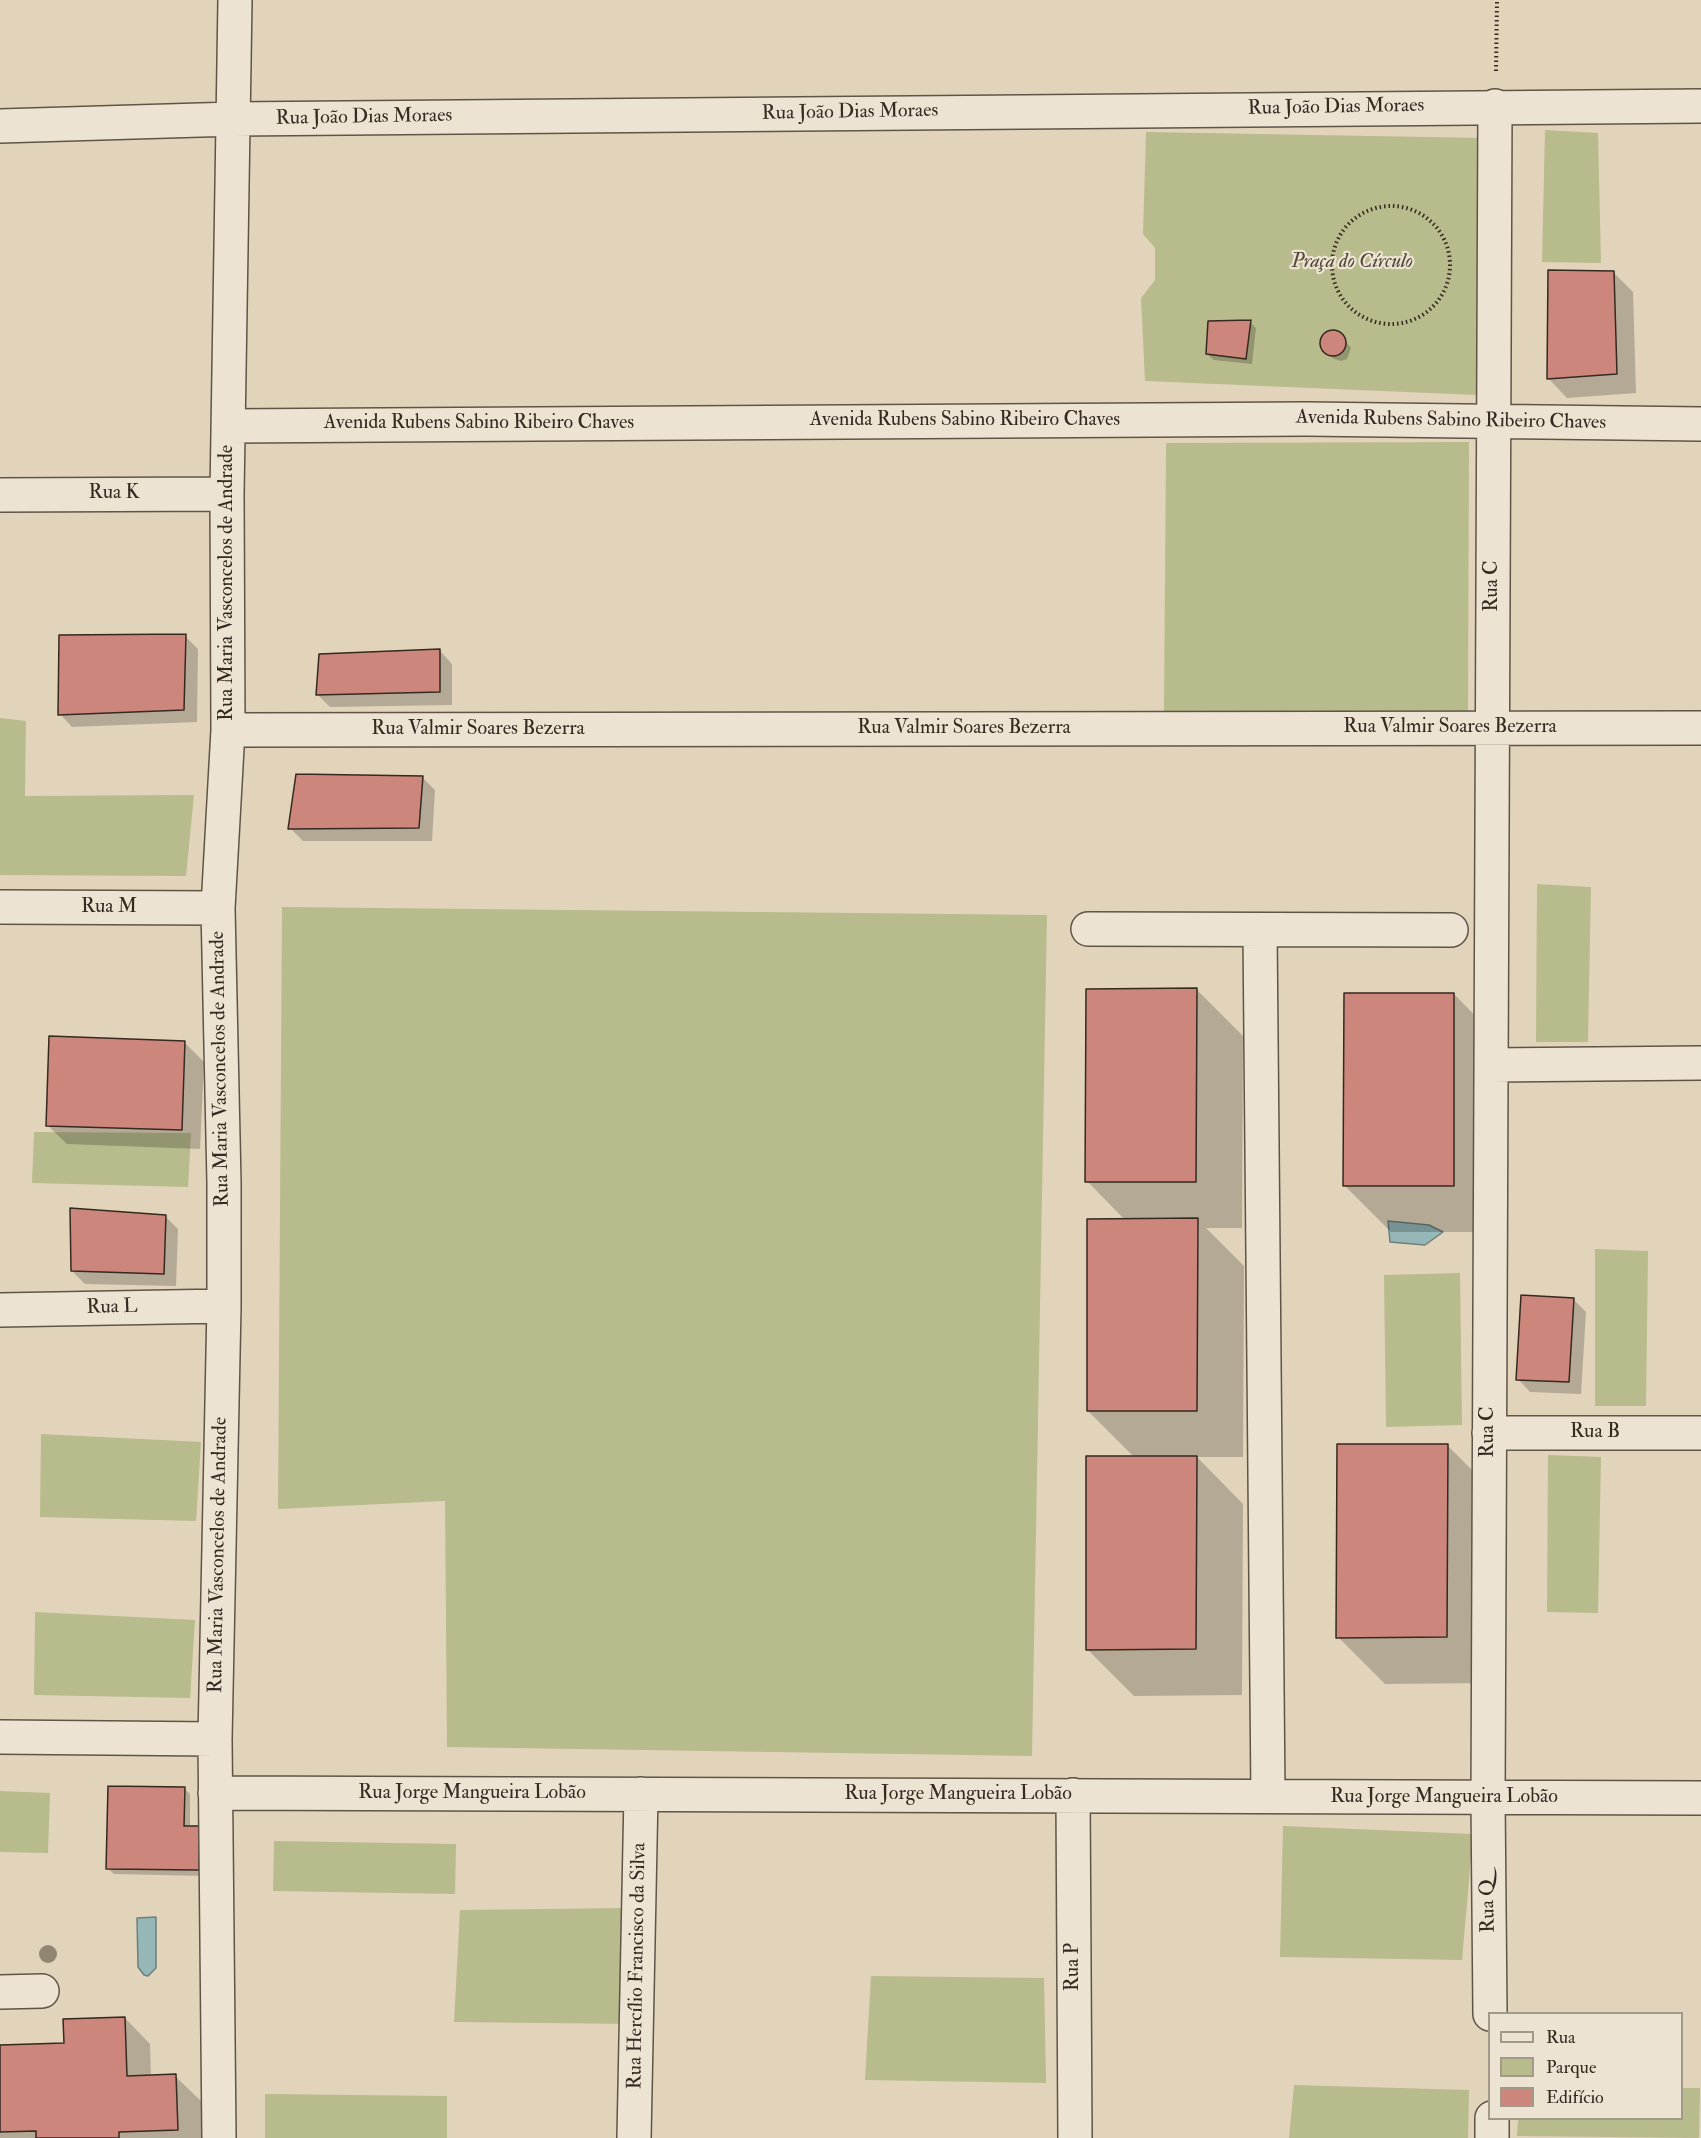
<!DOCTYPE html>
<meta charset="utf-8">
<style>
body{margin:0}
#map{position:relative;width:1701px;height:2138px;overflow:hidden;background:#e1d4bb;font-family:"IM FELL Double Pica",serif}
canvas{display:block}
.legend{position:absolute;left:1488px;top:2012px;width:195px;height:108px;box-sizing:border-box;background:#ece3d3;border:2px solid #a3998b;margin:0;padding:8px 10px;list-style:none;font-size:18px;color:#352920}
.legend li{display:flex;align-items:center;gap:12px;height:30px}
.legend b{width:30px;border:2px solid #a3998b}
</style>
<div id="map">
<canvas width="1701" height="2138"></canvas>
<ul class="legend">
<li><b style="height:8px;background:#ece3d3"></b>Rua</li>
<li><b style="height:16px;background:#b8bb8c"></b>Parque</li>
<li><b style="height:16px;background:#cc867c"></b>Edifício</li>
</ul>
</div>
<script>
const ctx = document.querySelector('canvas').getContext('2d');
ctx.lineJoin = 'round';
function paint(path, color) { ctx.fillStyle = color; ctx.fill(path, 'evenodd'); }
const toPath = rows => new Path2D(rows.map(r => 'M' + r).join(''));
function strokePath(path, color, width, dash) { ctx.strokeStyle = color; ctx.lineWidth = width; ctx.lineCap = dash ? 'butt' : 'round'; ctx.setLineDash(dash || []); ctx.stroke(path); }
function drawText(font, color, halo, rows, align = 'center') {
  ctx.font = font + ' "IM FELL Double Pica",serif'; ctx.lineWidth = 4.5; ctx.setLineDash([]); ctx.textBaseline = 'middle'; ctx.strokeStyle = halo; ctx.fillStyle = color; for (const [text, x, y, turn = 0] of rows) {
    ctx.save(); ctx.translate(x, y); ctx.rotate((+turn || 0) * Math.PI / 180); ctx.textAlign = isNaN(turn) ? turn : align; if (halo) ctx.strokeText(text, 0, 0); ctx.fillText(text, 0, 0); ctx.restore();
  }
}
const green = toPath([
 [1545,130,1598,133,1601,263,1542,262],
 [1146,132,1484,138,1477,395,1145,381,1141,298,1155,280,1155,248,1143,234],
 [1469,442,1468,712,1164,712,1166,443],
 [0,718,26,721,25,796,194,795,186,876,0,875],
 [1537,884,1591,887,1588,1042,1536,1042],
 [282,907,1047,915,1032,1756,447,1747,445,1501,278,1509],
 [34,1132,191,1133,188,1187,32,1183],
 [1595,1249,1648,1251,1646,1406,1595,1406],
 [1460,1273,1462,1425,1386,1427,1384,1275],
 [41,1434,201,1442,196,1521,40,1517],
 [1548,1455,1601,1457,1598,1613,1547,1612],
 [35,1612,195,1620,190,1698,34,1695],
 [0,1791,50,1793,48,1853,0,1852],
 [1283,1826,1473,1834,1462,1960,1280,1957],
 [274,1841,456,1844,455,1894,273,1891],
 [629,1908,635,2024,454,2022,460,1910],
 [871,1976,1044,1978,1046,2083,865,2080],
 [1294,2085,1469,2090,1468,2138,1289,2138],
 [1682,2088,1700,2088,1699,2138,1517,2136,1518,2119,1682,2118],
 [265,2094,447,2096,447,2138,265,2138]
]);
const water = toPath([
 [1388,1221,1429,1225,1443,1232,1425,1245,1390,1242,1388,1221],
 [156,1917,156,1968,148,1976,144,1975,138,1967,137,1918,156,1917]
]);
const shadow = toPath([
 [1613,272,1633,292,1636,393,1567,398,1548,378],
 [1250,322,1256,328,1252,364,1214,360,1207,354],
 [1330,332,1338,332,1351,348,1347,359,1341,361,1334,359,1327,353,1321,343,1323,337],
 [185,636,198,649,197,722,72,727,60,714],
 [440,651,452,664,452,705,330,707,317,694],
 [422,777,435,790,432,841,303,841,290,828],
 [1197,990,1243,1036,1242,1228,1206,1228,1244,1266,1243,1457,1197,1457,1243,1504,1242,1695,1134,1696,1087,1649,1135,1458,1088,1411,1125,1220,1087,1181],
 [1454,994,1500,1041,1500,1232,1391,1232,1344,1185],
 [184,1042,204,1062,200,1149,67,1144,47,1125],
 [165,1216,178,1229,176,1286,85,1284,72,1271],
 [1573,1299,1586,1312,1581,1394,1530,1392,1518,1379],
 [1448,1446,1494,1492,1493,1683,1385,1684,1338,1637],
 [184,1788,190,1794,190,1828,199,1828,205,1876,114,1874,107,1868],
 [125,2018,150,2044,151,2077,175,2076,201,2101,202,2138,0,2138,0,2047,65,2045]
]);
const building = toPath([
 [1548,270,1614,271,1617,374,1547,379,1548,270],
 [1251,320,1246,359,1206,354,1208,321,1251,320],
 '1320 343a13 13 0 1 1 26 0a13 13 0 1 1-26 0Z',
 [186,634,184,710,58,715,59,635,186,634],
 [440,649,440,692,316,695,319,654,440,649],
 [296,774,423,776,419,828,288,829,296,774],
 [1197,988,1196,1182,1085,1182,1086,989,1197,988],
 [1344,993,1454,993,1454,1186,1343,1186,1344,993],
 [49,1036,185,1041,182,1130,46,1126,49,1036],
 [70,1208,166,1215,164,1274,71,1271,70,1208],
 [1198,1218,1197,1411,1087,1411,1087,1219,1198,1218],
 [1521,1295,1574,1298,1569,1382,1516,1380,1521,1295],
 [1337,1444,1448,1444,1447,1637,1336,1638,1337,1444],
 [1086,1456,1197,1456,1196,1649,1086,1650,1086,1456],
 [108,1786,185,1787,184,1826,200,1826,199,1870,106,1869,108,1786],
 [125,2017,127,2076,176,2074,178,2130,119,2132,119,2138,36,2138,36,2131,0,2132,0,2045,64,2043,63,2019,125,2017]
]);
const path = toPath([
 [1496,71,1497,0],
 '1332 265a59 59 0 1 1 118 0a59 59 0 1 1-118 0Z'
]);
const minor = toPath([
 [0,126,234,119,1701,106],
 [229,426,1306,419,1701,424],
 [0,495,227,494],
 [228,730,1701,728],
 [0,907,218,908],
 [1088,929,1451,930],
 [1260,930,1268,1796],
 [1491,1065,1701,1063],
 [0,1310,224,1306],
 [1489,1433,1701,1433],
 [0,1737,215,1739],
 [215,1793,1701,1798],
 [1073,1795,1075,2138],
 [0,1992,42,1991],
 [1490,2014,1488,1799,1495,106],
 [1492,2118,1492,2138],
 [219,2138,215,1739,224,1306,224,1183,218,908,228,730,227,494,235,0],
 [634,2138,641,1794]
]);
const trees = [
 [48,1954]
];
const streetNames = [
 ["Rua João Dias Moraes",1336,108,-1],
 ["Rua João Dias Moraes",850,113,-1],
 ["Rua João Dias Moraes",364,118,-1],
 ["Avenida Rubens Sabino Ribeiro Chaves",965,421],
 ["Avenida Rubens Sabino Ribeiro Chaves",1451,421,1],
 ["Avenida Rubens Sabino Ribeiro Chaves",479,424],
 ["Rua K",114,494],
 ["Rua Maria Vasconcelos de Andrade",228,583,-90],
 ["Rua C",1493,586,-90],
 ["Rua Valmir Soares Bezerra",1450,728],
 ["Rua Valmir Soares Bezerra",964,729],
 ["Rua Valmir Soares Bezerra",478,730],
 ["Rua M",109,908],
 ["Rua Maria Vasconcelos de Andrade",221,1069,-91],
 ["Rua L",112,1308,-1],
 ["Rua C",1489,1432,-90],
 ["Rua B",1595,1433],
 ["Rua Maria Vasconcelos de Andrade",219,1555,-89],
 ["Rua Jorge Mangueira Lobão",472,1794],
 ["Rua Jorge Mangueira Lobão",958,1795],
 ["Rua Jorge Mangueira Lobão",1444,1798],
 ["Rua Q",1489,1906,-91],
 ["Rua Hercílio Francisco da Silva",638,1966,-89],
 ["Rua P",1074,1967,-90]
];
const parkNames = [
 ["Praça do Círculo",1352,263]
];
paint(green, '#b8bb8c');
paint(water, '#95b7b7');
strokePath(water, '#6f7e7b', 1.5);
paint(shadow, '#0003');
paint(building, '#cc867c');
strokePath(building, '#352920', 1.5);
strokePath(minor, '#605447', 36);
strokePath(path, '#352920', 4, [1.5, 3]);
strokePath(minor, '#ece3d3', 33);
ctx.fillStyle = '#918672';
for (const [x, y] of trees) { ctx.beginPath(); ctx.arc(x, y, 9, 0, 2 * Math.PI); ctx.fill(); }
drawText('20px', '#352920', '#ece3d3', streetNames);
drawText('italic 20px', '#4f4636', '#ece3d3', parkNames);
</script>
